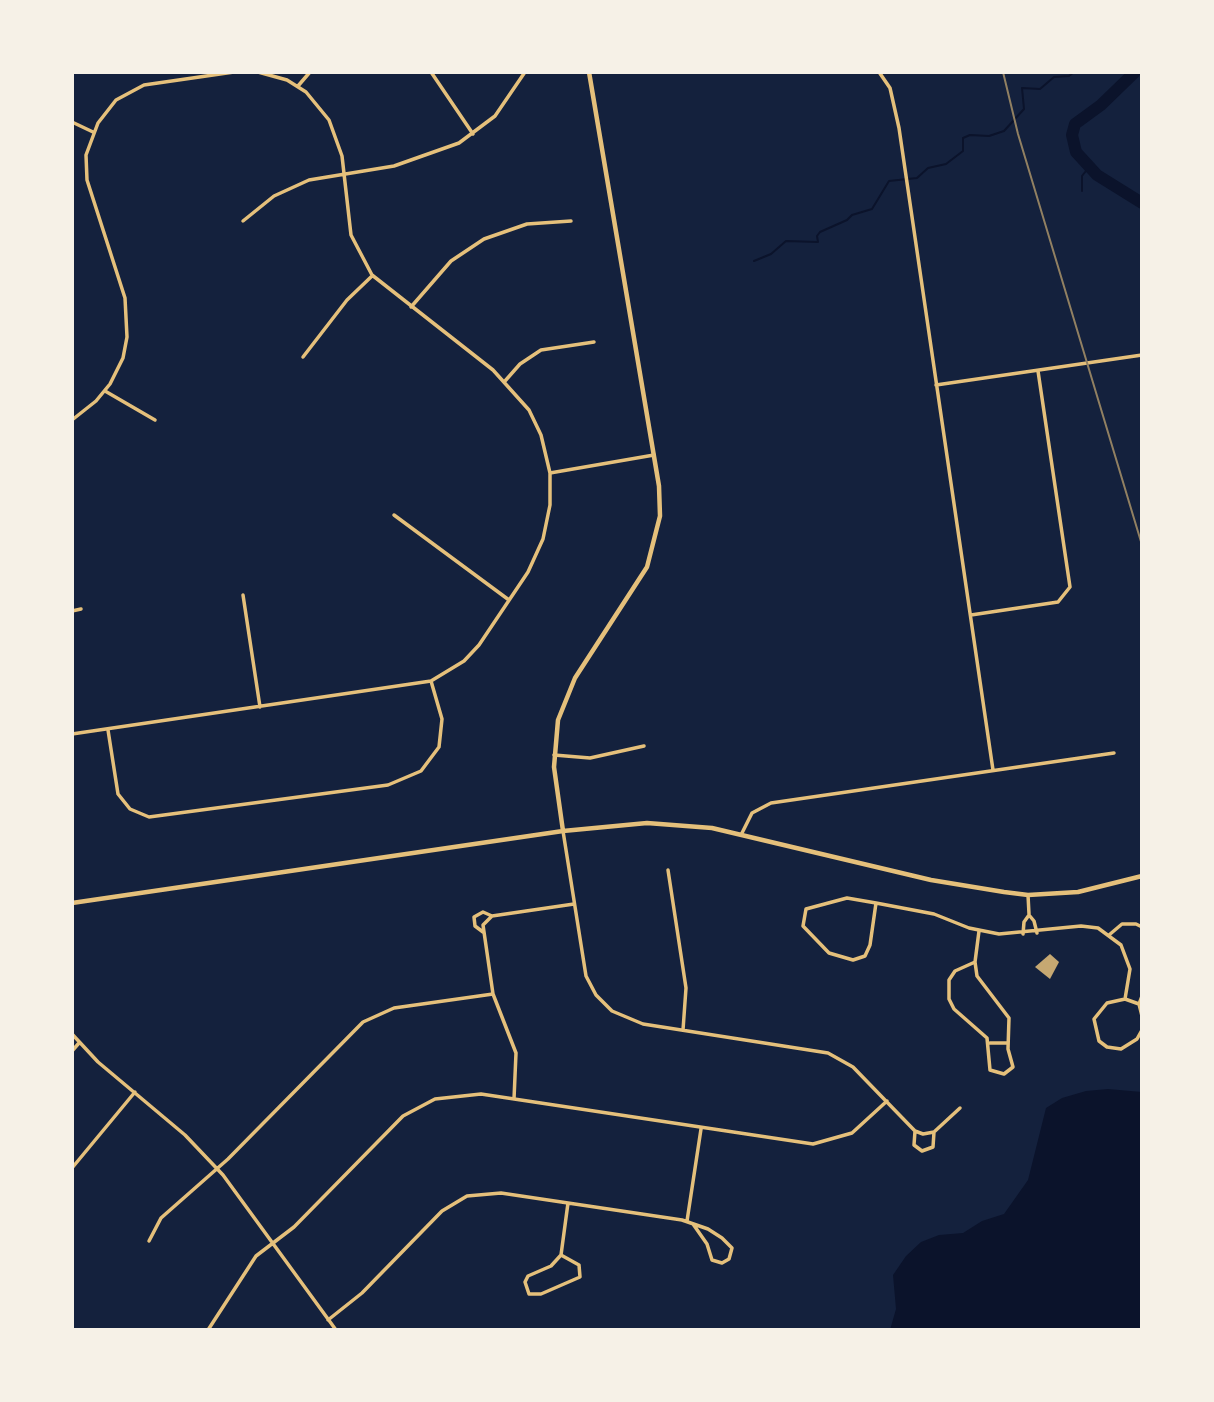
<!DOCTYPE html>
<style>
body{margin:0}
#map{position:relative;width:1214px;height:1402px;overflow:hidden;background:#14213d;font-family:Jost,sans-serif}
canvas{display:block}
.frame{position:absolute;inset:0;border:74px solid #f6f1e7;pointer-events:none}
</style>
<div id="map">
<canvas width="1214" height="1402"></canvas>
<div class="frame"></div>
</div>
<script>
const ctx = document.querySelector('canvas').getContext('2d');
ctx.lineJoin = 'round';
function paint(path, color) { ctx.fillStyle = color; ctx.fill(path, 'evenodd'); }
const toPath = rows => new Path2D(rows.map(r => 'M' + r).join(''));
function strokePath(path, color, width, dash) { ctx.strokeStyle = color; ctx.lineWidth = width; ctx.lineCap = dash ? 'butt' : 'round'; ctx.setLineDash(dash || []); ctx.stroke(path); }
const water = toPath([
 [1108,1089,1142,1092,1142,1330,890,1330,896,1309,893,1275,906,1256,921,1242,939,1235,963,1233,982,1221,1004,1214,1028,1180,1046,1108,1062,1098,1086,1091]
]);
const stream = toPath([
 [1082,191,1082,176,1089,167],
 [754,261,771,254,786,241,818,242,817,236,820,232,847,220,852,215,872,209,889,181,917,178,928,168,946,164,963,151,963,138,970,135,989,136,1004,131,1024,109,1022,88,1040,89,1054,77,1069,76,1074,72]
]);
const river = toPath([
 [1135,72,1101,105,1075,124,1072,135,1076,152,1097,175,1142,203]
]);
const building = toPath([
 [1050,954,1059,962,1050,979,1035,967]
]);
const minor = toPath([
 [431,72,473,134],
 [879,72,890,88,899,128,993,770],
 [298,86,310,72],
 [72,122,93,132],
 [243,221,274,196,309,180,394,166,459,143,495,116,525,72],
 [411,307,451,261,484,239,527,224,571,221],
 [303,357,347,300,372,276],
 [505,381,520,364,541,350,594,342],
 [936,385,1142,355],
 [105,391,155,420],
 [72,420,96,401,110,384,123,358,127,337,125,298,87,180,86,155,98,123,116,100,144,85,234,72],
 [550,473,654,455],
 [394,515,509,600],
 [243,595,260,707],
 [72,611,81,609],
 [971,615,1058,602,1070,587,1038,371],
 [108,730,118,794,130,809,149,817,388,785,421,771,439,747,442,719,431,681],
 [72,734,431,681,464,661,479,645,528,572,543,539,550,505,550,473,541,435,529,410,493,370,372,275,351,235,342,156,329,120,306,92,287,80,258,72],
 [554,755,590,758,644,746],
 [563,831,586,976,596,995,612,1011,643,1024,828,1053,853,1067,915,1131,923,1134,934,1132,960,1108],
 [741,835,752,813,771,803,1114,753],
 [668,870,686,988,683,1030],
 [1028,895,1029,914],
 [847,898,876,903,870,945,865,956,853,960,829,953,803,926,806,909,847,898],
 [876,903,934,914,969,928,999,934,1081,926,1098,928,1121,945,1130,969,1125,999,1107,1003,1094,1019,1099,1041,1107,1047,1121,1049,1137,1039,1142,1030],
 [483,932,475,926,474,917,483,912,492,916],
 [1023,934,1024,922,1029,915,1034,921,1037,933],
 [1109,935,1122,924,1136,924,1142,927],
 [975,962,955,971,949,980,949,999,954,1009,987,1038,990,1070,1004,1074,1013,1067,1008,1049,1009,1018,977,976,975,962,979,931],
 [1142,996,1139,1004,1142,1016],
 [1125,999,1139,1004],
 [72,1034,98,1062,185,1135,223,1175,336,1330],
 [990,1043,1008,1043],
 [72,1051,79,1043],
 [514,1099,516,1053,493,994,483,925,492,916,574,904],
 [915,1131,914,1145,922,1151,933,1147,934,1132],
 [72,1168,135,1092],
 [687,1221,701,1129],
 [149,1241,161,1218,228,1159,363,1022,394,1008,493,994],
 [561,1255,579,1265,580,1277,541,1294,529,1294,525,1282,528,1276,551,1266,561,1255],
 [561,1255,568,1203],
 [328,1320,362,1293,442,1211,467,1196,501,1193,682,1220,708,1229,722,1238,732,1248,729,1259,722,1263,712,1260,707,1244,693,1224],
 [208,1330,256,1256,294,1227,403,1116,435,1099,481,1094,813,1144,852,1133,887,1101]
]);
const tertiary = toPath([
 [563,831,554,767,558,720,575,678,647,567,660,516,659,486,589,72],
 [72,903,563,831,647,823,712,828,931,880,1004,892,1028,895,1078,892,1142,876]
]);
const rail = toPath([
 [1003,72,1018,134,1142,545]
]);
paint(water, '#0b132b');
strokePath(stream, '#0b132b', 2);
strokePath(river, '#0b132b', 12);
paint(building, '#c6a872');
strokePath(minor, '#e5c07b', 3.5);
strokePath(tertiary, '#e5c07b', 4.5);
strokePath(rail, '#918062', 2);
</script>
